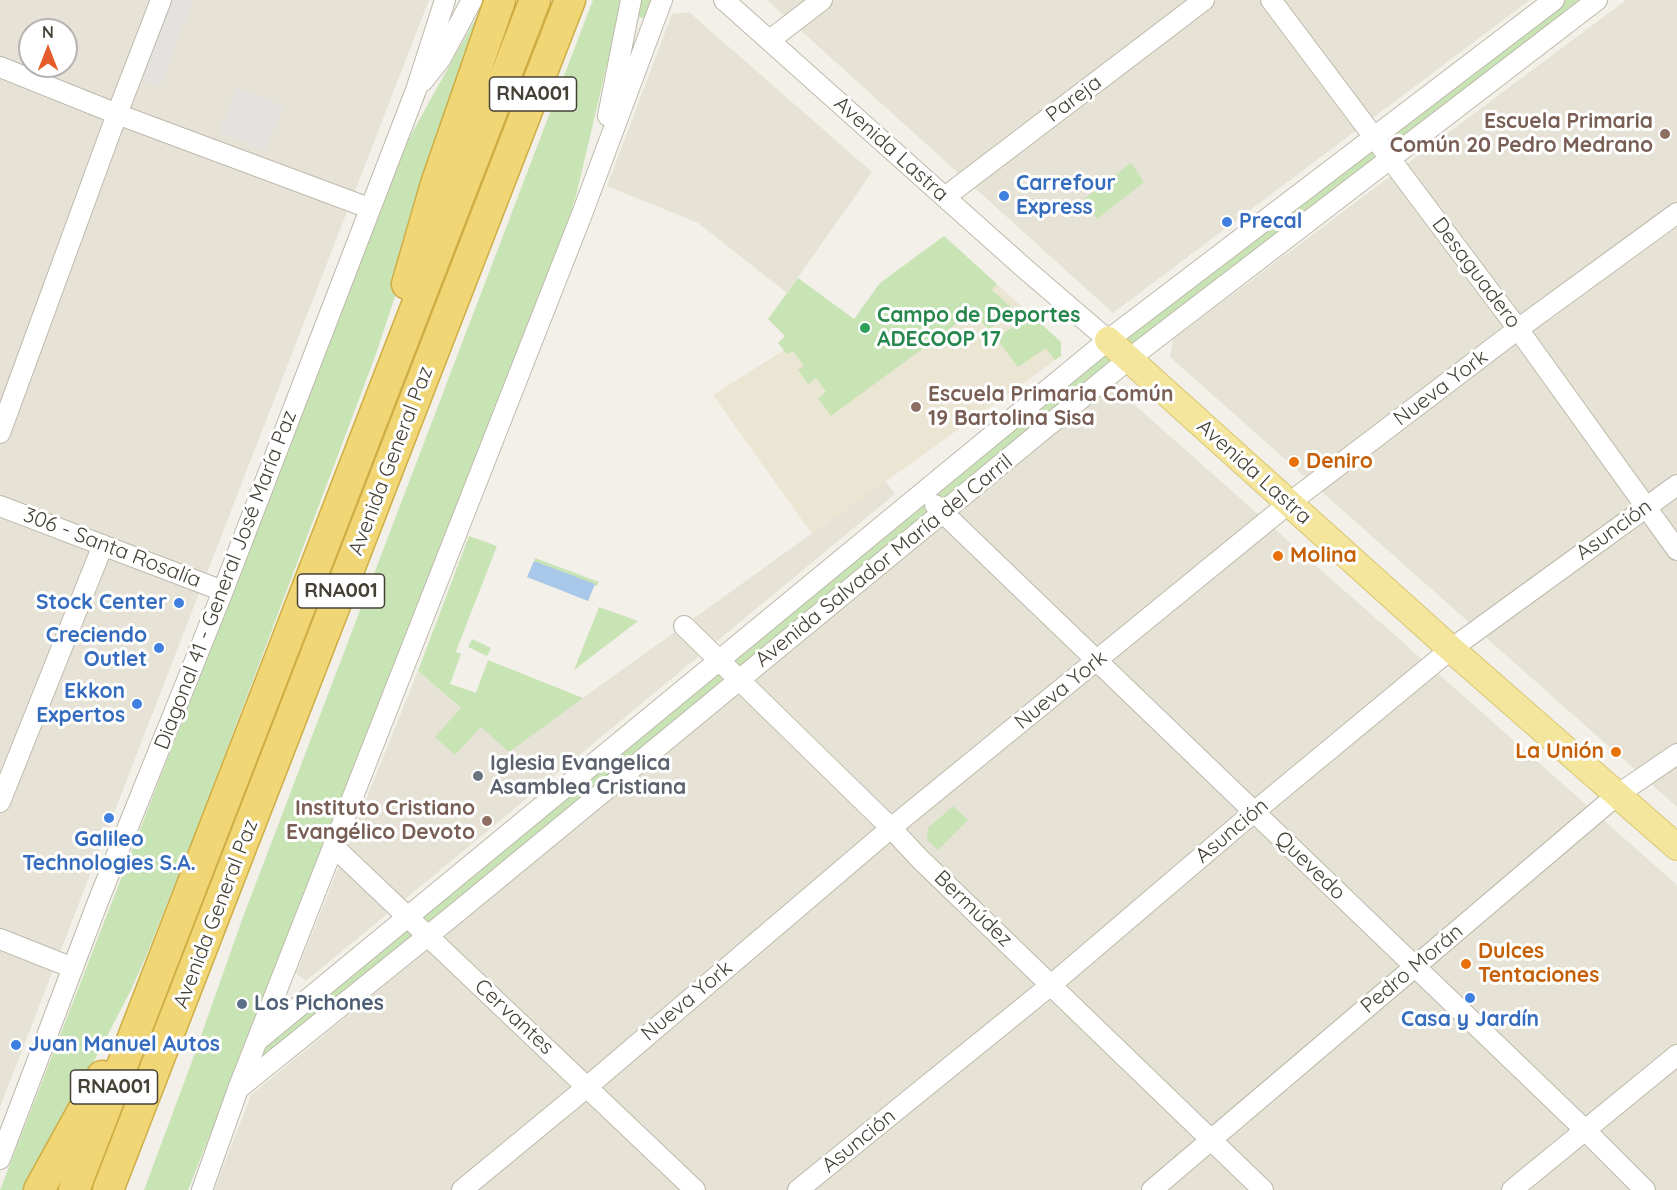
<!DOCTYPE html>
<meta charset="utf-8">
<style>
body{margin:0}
#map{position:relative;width:1677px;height:1190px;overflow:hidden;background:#f2f0e8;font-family:Quicksand,sans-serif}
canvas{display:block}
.north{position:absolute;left:18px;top:18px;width:60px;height:60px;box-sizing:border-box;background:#fff;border:2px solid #b5b3af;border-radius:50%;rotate:0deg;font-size:16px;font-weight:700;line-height:24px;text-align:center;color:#454137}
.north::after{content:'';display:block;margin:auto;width:21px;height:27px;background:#e65d2b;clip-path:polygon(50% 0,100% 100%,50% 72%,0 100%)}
</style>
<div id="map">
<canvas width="1677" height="1190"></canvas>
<div class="north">N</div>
</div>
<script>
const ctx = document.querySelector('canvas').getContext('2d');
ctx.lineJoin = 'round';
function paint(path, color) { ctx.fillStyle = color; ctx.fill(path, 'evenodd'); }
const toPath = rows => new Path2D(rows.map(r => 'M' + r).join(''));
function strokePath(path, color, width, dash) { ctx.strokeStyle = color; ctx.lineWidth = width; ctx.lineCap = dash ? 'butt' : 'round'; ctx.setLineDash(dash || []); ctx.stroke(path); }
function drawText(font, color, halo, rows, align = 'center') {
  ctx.font = font + ' Quicksand,sans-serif'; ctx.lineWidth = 6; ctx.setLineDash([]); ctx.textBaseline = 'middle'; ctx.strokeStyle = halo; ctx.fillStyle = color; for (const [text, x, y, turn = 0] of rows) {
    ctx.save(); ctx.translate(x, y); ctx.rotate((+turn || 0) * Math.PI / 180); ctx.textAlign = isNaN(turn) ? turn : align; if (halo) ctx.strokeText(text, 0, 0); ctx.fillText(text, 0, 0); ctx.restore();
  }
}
const residential = toPath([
 [0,0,429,0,0,1107],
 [30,30,66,30,66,66,30,66],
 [767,0,1530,0,1113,313],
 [1626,0,1677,0,1677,807,1170,357,1173,339],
 [689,12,872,172,787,293,698,223,607,186,672,14],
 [1107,390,1120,392,1677,885,1677,1190,214,1190,251,1095],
 [885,481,895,494,306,981,296,973,418,671,509,751]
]);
const education = toPath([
 [997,284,1061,342,1061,356,812,534,713,395,784,350,787,354,793,350,804,366,808,383,816,378,826,392,968,317]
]);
const green = toPath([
 [486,0,479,41,376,354,193,839,146,956,132,988,27,1190,0,1190,357,271,398,158],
 [593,0,622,0,576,196,560,245,430,580,188,1190,144,1190,191,1064,243,917],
 [641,0,654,0,647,19,638,17],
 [1554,0,1597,0,1389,158,238,1089,257,1041,1108,340],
 [1131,163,1144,182,1097,219,1083,200],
 [944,236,997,284,992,290,1014,310,989,329,971,313,831,416,818,398,826,392,816,378,808,384,798,370,804,366,793,351,787,354,778,343,785,336,768,319,798,278,854,319,880,283],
 [1031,315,1061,342,1061,356,1055,360,1046,348,1018,367,996,338],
 [469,536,497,546,458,646,456,652,461,654,450,684,476,693,488,660,583,698,509,752,481,727,455,755,435,737,461,708,418,671],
 [535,558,599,582,597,586,534,561],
 [599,607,638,621,574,670],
 [472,639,491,648,487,656,468,647],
 [953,806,968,820,938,850,927,840,928,828]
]);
const parking = toPath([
 [165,0,193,0,160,87,135,78],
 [236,88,283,106,266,151,219,133]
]);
const water = toPath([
 [534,561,595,584,588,601,527,577]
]);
const minor = toPath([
 [724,0,1023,267,1108,340],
 [1271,0,1518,329,1677,550],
 [770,40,822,0],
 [0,67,117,114,369,208],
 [423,81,441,58,472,0],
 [608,116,631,0],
 [945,197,1204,0],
 [0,433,117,114,161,0],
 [935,505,1585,1130,1645,1190],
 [0,506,223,591],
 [684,626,891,828,920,859,1263,1190],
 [0,802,103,545],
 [333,846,695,1190],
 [0,939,73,968],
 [257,1041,1108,340,1554,0],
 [238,1089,455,914,1129,359,1597,0],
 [0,1159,99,899,223,591,416,90,445,0],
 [202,1190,238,1089,582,214,662,0],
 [462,1190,587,1087,891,828,1288,504,1518,329,1677,213],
 [798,1190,1051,985,1254,812,1451,649,1677,485],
 [1152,1190,1617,795,1677,754],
 [1512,1190,1677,1055]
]);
const major = toPath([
 [1108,340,1451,649,1677,847]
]);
const highway = toPath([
 [407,284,436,184,500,0],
 [39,1190,102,1076],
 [74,1190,535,0],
 [108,1190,570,0]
]);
const markers = [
 [1665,134,6,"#8d6e63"],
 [1004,196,6,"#3f7fe0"],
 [1227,222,6,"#3f7fe0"],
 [865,328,6,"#2e9e5b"],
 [916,407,6,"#8d6e63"],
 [1294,462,6,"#e8710a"],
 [1278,556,6,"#e8710a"],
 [179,603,6,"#3f7fe0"],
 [159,648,6,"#3f7fe0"],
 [137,704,6,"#3f7fe0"],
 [1616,752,6,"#e8710a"],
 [478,776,6,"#6b7280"],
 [109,818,6,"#3f7fe0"],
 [487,821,6,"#8d6e63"],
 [1466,964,6,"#e8710a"],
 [1470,998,6,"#3f7fe0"],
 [242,1004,6,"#5c6f8a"],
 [16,1045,6,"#3f7fe0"]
];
const shields = [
 [533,94,87],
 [341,591,87],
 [114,1087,87]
];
const shieldNames = [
 ["RNA001",533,94],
 ["RNA001",341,591],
 ["RNA001",114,1087]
];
const streetNames = [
 ["Pareja",1074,99,-37],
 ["Avenida Lastra",891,149,42],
 ["Desaguadero",1476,273,53],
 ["Nueva York",1441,388,-37],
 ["Avenida General Paz",391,461,-69],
 ["Avenida Lastra",1254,472,42],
 ["Asunción",1614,530,-36],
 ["306 - Santa Rosalía",112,548,21],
 ["Avenida Salvador María del Carril",884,561,-39],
 ["Diagonal 41 - General José María Paz",226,580,-69],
 ["Nueva York",1061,690,-39],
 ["Asunción",1232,831,-40],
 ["Quevedo",1310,866,44],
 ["Bermúdez",973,909,44],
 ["Avenida General Paz",216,914,-69],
 ["Pedro Morán",1412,969,-40],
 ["Nueva York",687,1001,-40],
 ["Cervantes",514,1017,43],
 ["Asunción",859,1141,-39]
];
const educationNames = [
 ["Escuela Primaria",1653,122],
 ["Común 20 Pedro Medrano",1653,146],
 ["Escuela Primaria Común",928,395,"left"],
 ["19 Bartolina Sisa",928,419,"left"],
 ["Instituto Cristiano",475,809],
 ["Evangélico Devoto",475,833]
];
const shopNames = [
 ["Carrefour",1016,184],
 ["Express",1016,208],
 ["Precal",1239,222],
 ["Stock Center",167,603,"right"],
 ["Creciendo",147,636,"right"],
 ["Outlet",147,660,"right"],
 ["Ekkon",125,692,"right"],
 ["Expertos",125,716,"right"],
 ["Galileo",109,840,"center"],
 ["Technologies S.A.",109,864,"center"],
 ["Casa y Jardín",1470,1020,"center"],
 ["Juan Manuel Autos",28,1045]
];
const leisureNames = [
 ["Campo de Deportes",877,316],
 ["ADECOOP 17",877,340]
];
const foodNames = [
 ["Deniro",1306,462],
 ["Molina",1290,556],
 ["La Unión",1604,752,"right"],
 ["Dulces",1478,952],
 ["Tentaciones",1478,976]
];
const worshipNames = [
 ["Iglesia Evangelica",490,764],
 ["Asamblea Cristiana",490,788]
];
const serviceNames = [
 ["Los Pichones",254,1004]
];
paint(residential, '#e6e3d6');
paint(education, '#eae6d3');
paint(green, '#c8e3b4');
paint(parking, '#e4e2df');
paint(water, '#a9c8e9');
strokePath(minor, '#bdb9ab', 22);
strokePath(major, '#d8c56f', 28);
strokePath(highway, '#cfad45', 33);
strokePath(minor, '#fff', 20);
strokePath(major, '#f5e69e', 26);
strokePath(highway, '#f0d674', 30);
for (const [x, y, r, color] of markers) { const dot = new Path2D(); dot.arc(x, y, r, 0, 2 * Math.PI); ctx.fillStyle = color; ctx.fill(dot); strokePath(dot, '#fff', 2); }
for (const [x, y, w] of shields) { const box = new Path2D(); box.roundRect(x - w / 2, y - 17, w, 34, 4.5); ctx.fillStyle = '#fff'; ctx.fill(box); strokePath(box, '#454137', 1.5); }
drawText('bold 20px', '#454137', null, shieldNames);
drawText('21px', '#454137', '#fff', streetNames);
drawText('bold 21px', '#785e54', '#fff', educationNames, 'right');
drawText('bold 21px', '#366cbe', '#fff', shopNames, 'left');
drawText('bold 21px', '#27864d', '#fff', leisureNames, 'left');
drawText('bold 21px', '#c56008', '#fff', foodNames, 'left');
drawText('bold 21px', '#5b616d', '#fff', worshipNames, 'left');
drawText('bold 21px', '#4e5e75', '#fff', serviceNames, 'left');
</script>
